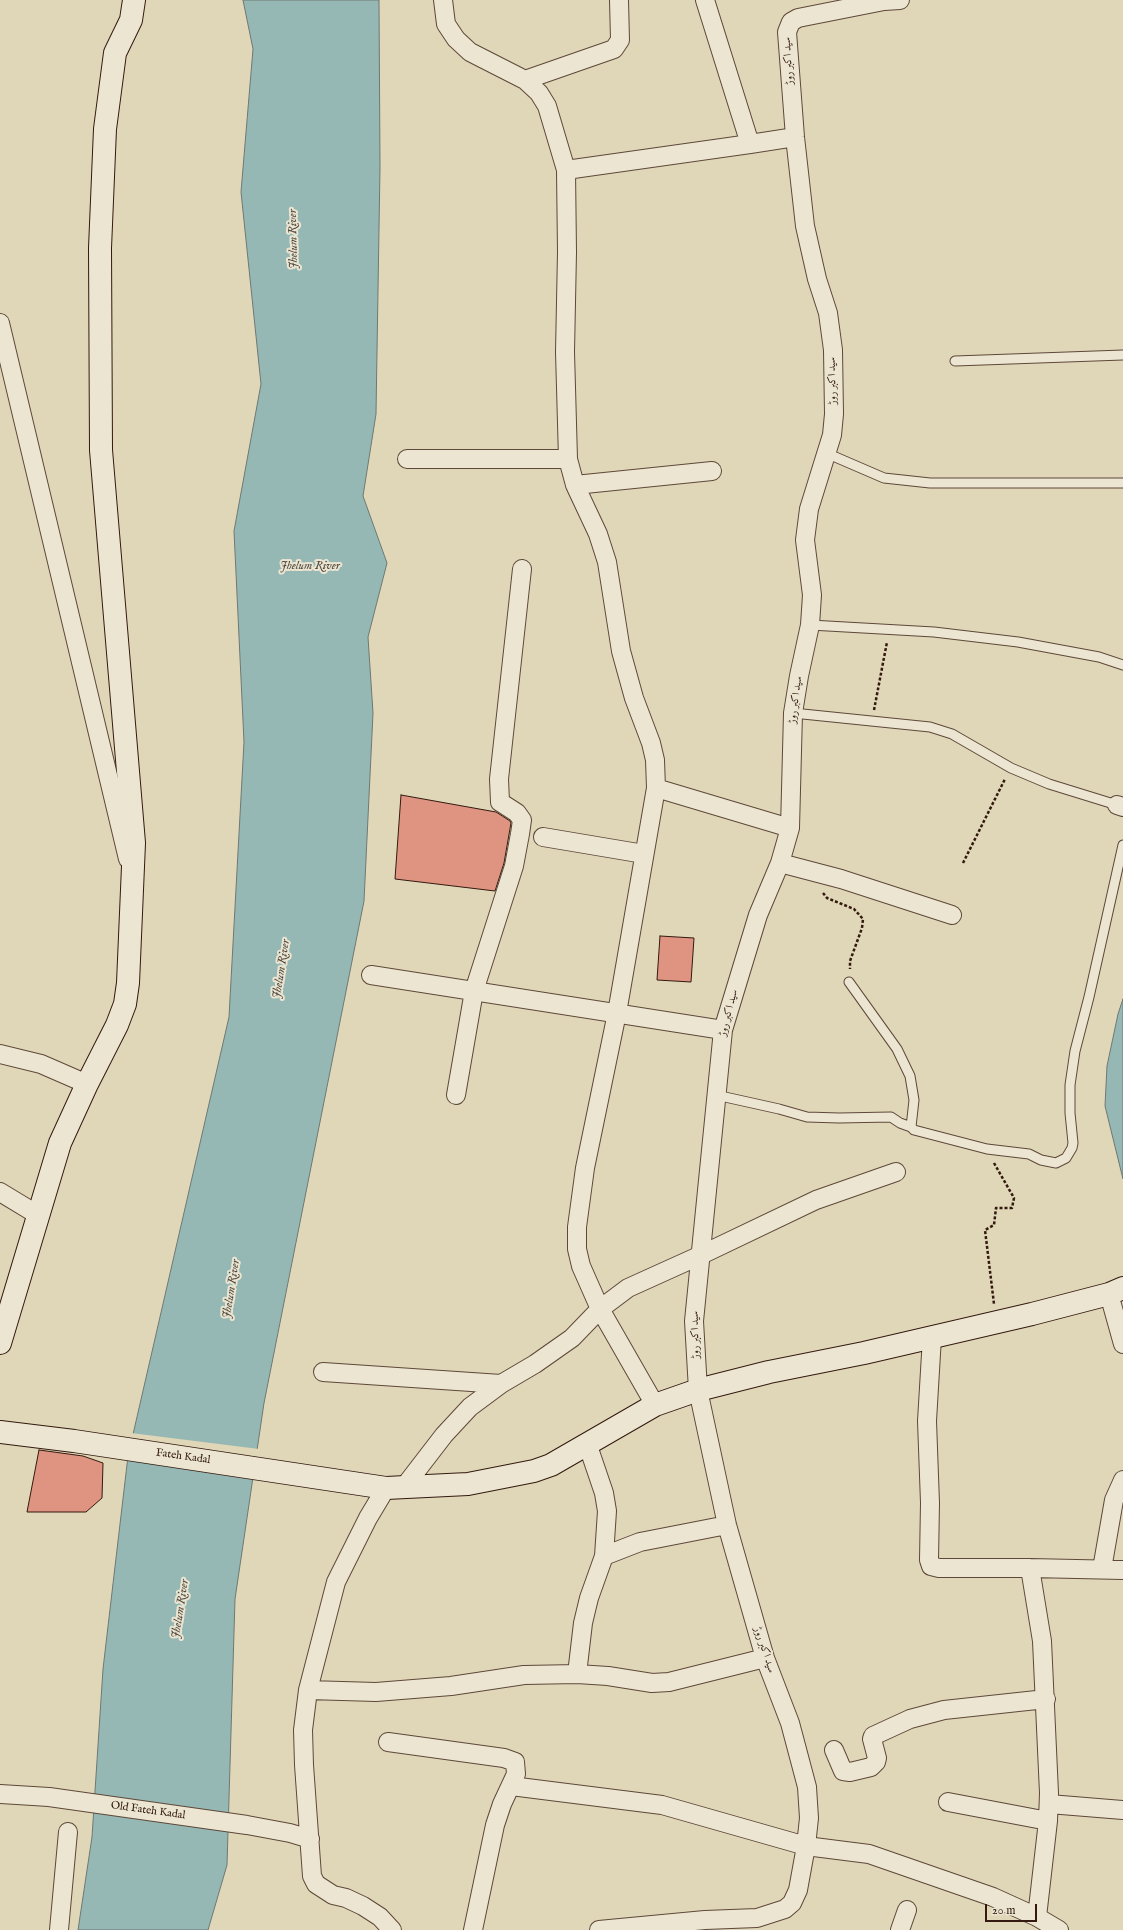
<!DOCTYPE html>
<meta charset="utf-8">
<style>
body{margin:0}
#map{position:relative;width:1123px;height:1930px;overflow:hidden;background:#e0d7b8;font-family:"IM FELL English",serif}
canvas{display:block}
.scale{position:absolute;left:985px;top:1904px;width:52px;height:18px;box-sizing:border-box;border:2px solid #33190f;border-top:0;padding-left:5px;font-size:12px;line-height:14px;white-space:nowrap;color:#33190f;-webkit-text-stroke:3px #ebe5d1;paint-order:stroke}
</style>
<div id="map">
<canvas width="1123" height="1930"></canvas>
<div class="scale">20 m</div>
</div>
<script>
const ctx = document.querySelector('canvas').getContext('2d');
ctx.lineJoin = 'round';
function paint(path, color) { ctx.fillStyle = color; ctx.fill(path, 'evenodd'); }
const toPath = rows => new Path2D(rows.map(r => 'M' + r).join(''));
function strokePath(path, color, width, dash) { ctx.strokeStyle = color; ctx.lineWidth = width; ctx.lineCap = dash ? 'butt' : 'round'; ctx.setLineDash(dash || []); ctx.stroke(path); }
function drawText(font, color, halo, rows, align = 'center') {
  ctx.font = font + ' "IM FELL English",Amiri,serif'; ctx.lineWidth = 4; ctx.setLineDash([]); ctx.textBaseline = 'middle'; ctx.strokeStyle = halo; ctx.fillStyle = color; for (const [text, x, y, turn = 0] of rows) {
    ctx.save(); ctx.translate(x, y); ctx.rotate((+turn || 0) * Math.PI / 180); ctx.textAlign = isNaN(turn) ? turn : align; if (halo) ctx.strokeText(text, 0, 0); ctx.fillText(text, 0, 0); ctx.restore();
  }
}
const water = toPath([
 [243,0,379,0,380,167,376,414,363,496,387,563,368,637,373,713,364,901,264,1403,235,1599,227,1865,208,1930,78,1930,92,1837,103,1669,128,1456,229,1017,244,742,234,531,261,384,241,192,253,49,243,0],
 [1123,999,1123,1179,1105,1106,1107,1066,1118,1014,1123,999]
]);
const pier = toPath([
 [131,1433,259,1449,255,1480,125,1460]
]);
const building = toPath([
 [401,795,496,812,510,821,511,823,504,863,495,891,395,879,401,795],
 [660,936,694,938,691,982,657,980,660,936],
 [39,1450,83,1456,103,1463,102,1498,86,1512,27,1512,39,1450]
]);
const path = toPath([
 [874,710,887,642],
 [963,863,1005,779],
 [823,893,827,898,854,909,863,919,862,928,850,961,850,969],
 [994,1163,1014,1198,1012,1208,996,1208,994,1225,985,1230,994,1304]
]);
const lane = toPath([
 [955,361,1123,355],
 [826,453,884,478,930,483,1123,483],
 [810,625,934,632,1018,642,1099,657,1123,665],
 [793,713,930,727,952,734,1011,768,1049,784,1117,805],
 [849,982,897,1049,910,1076,914,1100,911,1127],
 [716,1095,779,1109,807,1117,839,1118,891,1117,900,1123,911,1127,914,1130,987,1149,1029,1154,1041,1160,1056,1163,1066,1158,1072,1148,1073,1143,1070,1113,1070,1085,1075,1051,1089,997,1123,845]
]);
const street = toPath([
 [443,0,446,24,456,39,470,52,525,80,539,93,547,106,566,170,567,252,565,352,568,459,575,485,598,534,607,562,621,651,634,698,651,743,655,760,656,788,617,1013,585,1168,577,1227,577,1249,581,1266,600,1309,655,1405],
 [705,0,750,144,795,137],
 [525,80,614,49,620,40,619,0],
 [566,170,750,144],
 [0,323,128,859],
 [407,459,568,459],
 [575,485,712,471],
 [656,788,790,828],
 [1117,805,1123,807],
 [543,837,644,854],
 [780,863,841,879,952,915],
 [371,975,723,1030],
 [0,1054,41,1064,87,1084],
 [456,1095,474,991,514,866,520,834,522,820,517,813,500,802,499,779,522,569],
 [0,1192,38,1215],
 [1109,1294,1123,1344],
 [932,1337,927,1421,930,1503,929,1560,931,1566,939,1568,1030,1568,1123,1570],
 [323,1372,501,1384],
 [587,1443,604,1493,607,1511,604,1556],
 [404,1487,444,1435,470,1407,501,1384,535,1364,572,1338,600,1309,628,1288,701,1255,816,1200,896,1172],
 [386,1488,368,1518,336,1582,308,1690,303,1730,304,1765,312,1876,316,1884,333,1895,346,1898,363,1906,380,1917,392,1930],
 [1030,1568,1042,1641,1049,1793,1048,1821,1037,1917],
 [1102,1569,1114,1500,1123,1480],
 [577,1674,583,1623,589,1598,604,1556,640,1542,727,1525],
 [308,1690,376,1692,451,1686,524,1675,577,1674,608,1676,652,1683,669,1682,765,1658],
 [388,1742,504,1758,515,1762,516,1774,502,1804,495,1825,473,1930],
 [834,1750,843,1771,850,1772,871,1767,876,1762,877,1758,872,1739,873,1736,910,1719,944,1710,1046,1699],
 [511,1786,662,1805,806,1846,869,1854,993,1897,1037,1917,1059,1930],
 [0,1794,49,1797,247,1825,290,1833,310,1839],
 [948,1802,1048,1821],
 [1049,1804,1123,1810],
 [59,1930,68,1832],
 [599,1930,705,1920,757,1918,785,1909,792,1903,798,1890,806,1846,809,1818,807,1787,790,1723,765,1658,727,1525,698,1390,694,1321,723,1030,758,915,780,863,790,828,793,713,799,676,810,625,812,595,805,540,809,509,832,435,834,414,833,350,828,313,817,279,805,226,795,137,787,32,791,22,798,18,884,1,900,0],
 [900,1930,907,1910]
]);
const secondary = toPath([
 [0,1343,60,1143,87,1084,117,1025,125,1004,128,983,134,843,101,450,100,248,105,129,115,53,131,20,134,0],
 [0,1432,74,1441,386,1488,468,1484,534,1471,551,1465,655,1405,698,1390,769,1372,864,1353,1032,1314,1109,1294,1123,1288]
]);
const streetNames = [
 ["سید اکبر روڑ",789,61,-93],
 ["سید اکبر روڑ",833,381,-91],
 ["سید اکبر روڑ",796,700,-82],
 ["سید اکبر روڑ",729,1013,-75],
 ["سید اکبر روڑ",696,1335,-91],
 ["Fateh Kadal",183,1457,8],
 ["سید اکبر روڑ",764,1650,72],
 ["Old Fateh Kadal",148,1811,8]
];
const waterNames = [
 ["Jhelum River",294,239,-91],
 ["Jhelum River",310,567],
 ["Jhelum River",282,969,-81],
 ["Jhelum River",232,1289,-81],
 ["Jhelum River",181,1609,-81]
];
paint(water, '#95b8b5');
strokePath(water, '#6e7873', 1);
paint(pier, '#e0d7b8');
paint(building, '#df9482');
strokePath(building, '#33190f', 1);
strokePath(lane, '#5e4839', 11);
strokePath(street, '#5e4839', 20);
strokePath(secondary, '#33190f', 24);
strokePath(path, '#33190f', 2.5, [3, 2]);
strokePath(lane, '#ebe5d1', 9);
strokePath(street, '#ebe5d1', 18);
strokePath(secondary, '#ebe5d1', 22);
drawText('11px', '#33190f', '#ebe5d1', streetNames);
drawText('italic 12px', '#504941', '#ebe5d1', waterNames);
</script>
